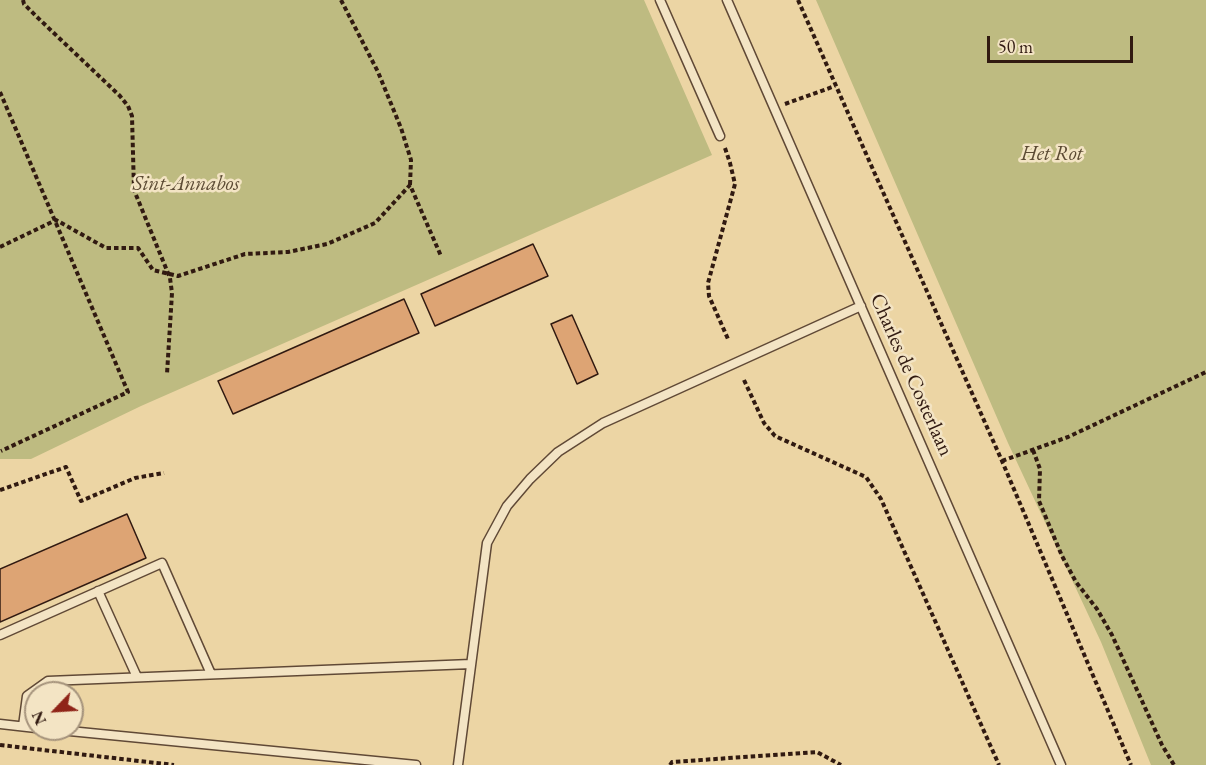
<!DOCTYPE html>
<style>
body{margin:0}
#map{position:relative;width:1206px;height:765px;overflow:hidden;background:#ecd5a4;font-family:"EB Garamond",serif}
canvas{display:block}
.north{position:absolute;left:24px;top:681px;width:60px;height:60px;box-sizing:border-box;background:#f3e4c4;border:2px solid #a5937c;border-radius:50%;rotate:245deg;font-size:16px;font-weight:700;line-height:24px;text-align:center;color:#311a11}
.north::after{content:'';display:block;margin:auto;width:21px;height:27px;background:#8f2418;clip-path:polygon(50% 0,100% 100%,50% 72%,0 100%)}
.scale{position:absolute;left:987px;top:36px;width:146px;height:27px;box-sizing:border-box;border:3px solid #311a11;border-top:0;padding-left:8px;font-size:18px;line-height:21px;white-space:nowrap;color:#311a11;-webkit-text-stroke:4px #f3e4c4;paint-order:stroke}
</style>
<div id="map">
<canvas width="1206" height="765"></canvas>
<div class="north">N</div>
<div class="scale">50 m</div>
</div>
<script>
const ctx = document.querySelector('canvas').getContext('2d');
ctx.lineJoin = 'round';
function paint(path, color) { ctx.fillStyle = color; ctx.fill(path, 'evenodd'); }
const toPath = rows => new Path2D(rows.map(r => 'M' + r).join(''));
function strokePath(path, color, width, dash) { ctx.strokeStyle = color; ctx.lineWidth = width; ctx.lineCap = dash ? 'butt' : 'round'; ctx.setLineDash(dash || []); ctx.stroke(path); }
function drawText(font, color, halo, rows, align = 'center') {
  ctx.font = font + ' "EB Garamond",serif'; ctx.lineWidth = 5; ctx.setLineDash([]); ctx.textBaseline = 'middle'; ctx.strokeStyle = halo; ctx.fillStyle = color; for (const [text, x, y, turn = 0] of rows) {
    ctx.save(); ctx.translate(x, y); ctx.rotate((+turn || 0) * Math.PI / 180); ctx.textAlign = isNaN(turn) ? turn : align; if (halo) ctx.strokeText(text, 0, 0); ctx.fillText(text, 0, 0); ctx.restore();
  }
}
const green = toPath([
 [0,0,644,0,712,155,141,406,31,459,0,459],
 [816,0,1206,0,1206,765,1151,765,1101,642,1008,443]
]);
const building = toPath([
 [533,244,548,276,435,326,421,294,533,244],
 [404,299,419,333,233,414,218,381,404,299],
 [572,315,598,374,577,384,551,324,572,315],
 [127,514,146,558,0,622,0,569,127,514]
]);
const path = toPath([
 [23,0,24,4,37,17,120,96,128,106,132,116,134,190,170,278,172,293,167,374],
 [341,0,378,72,401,128,411,160,410,185],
 [798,0,1002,461,1131,765],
 [0,92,128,392,1,451],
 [785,104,835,86],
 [725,148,730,163,735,184,708,283,709,296,728,339],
 [0,247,56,220,106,248,138,248,153,270,178,276,245,254,288,252,327,244,375,223,410,185,441,256],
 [744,380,764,423,775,436,866,477,881,499,999,765],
 [1033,450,1040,469,1039,501,1062,556,1076,582,1097,609,1112,635,1162,745,1174,765],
 [1002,461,1068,437,1206,372],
 [0,490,66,467,81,501,135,478,164,473],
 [0,745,174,765],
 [670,765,672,762,817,752,841,765]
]);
const service = toPath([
 [660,0,720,136],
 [727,0,1061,765],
 [98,591,137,677],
 [0,635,162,563,211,674],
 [0,724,36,728],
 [23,726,27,696,48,681,471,664],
 [49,729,416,765],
 [458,765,487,543,507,506,530,479,558,452,603,423,861,306]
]);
const parkNames = [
 ["Het Rot",1052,154],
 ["Sint-Annabos",186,184]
];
const streetNames = [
 ["Charles de Costerlaan",911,375,66]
];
paint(green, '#bebb81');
paint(building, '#dda474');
strokePath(building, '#311a11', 1.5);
strokePath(service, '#604936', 11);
strokePath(path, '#311a11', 4, [4.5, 3]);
strokePath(service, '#f3e4c4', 8);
drawText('italic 21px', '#5b4a33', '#f3e4c4', parkNames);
drawText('21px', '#311a11', '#f3e4c4', streetNames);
</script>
